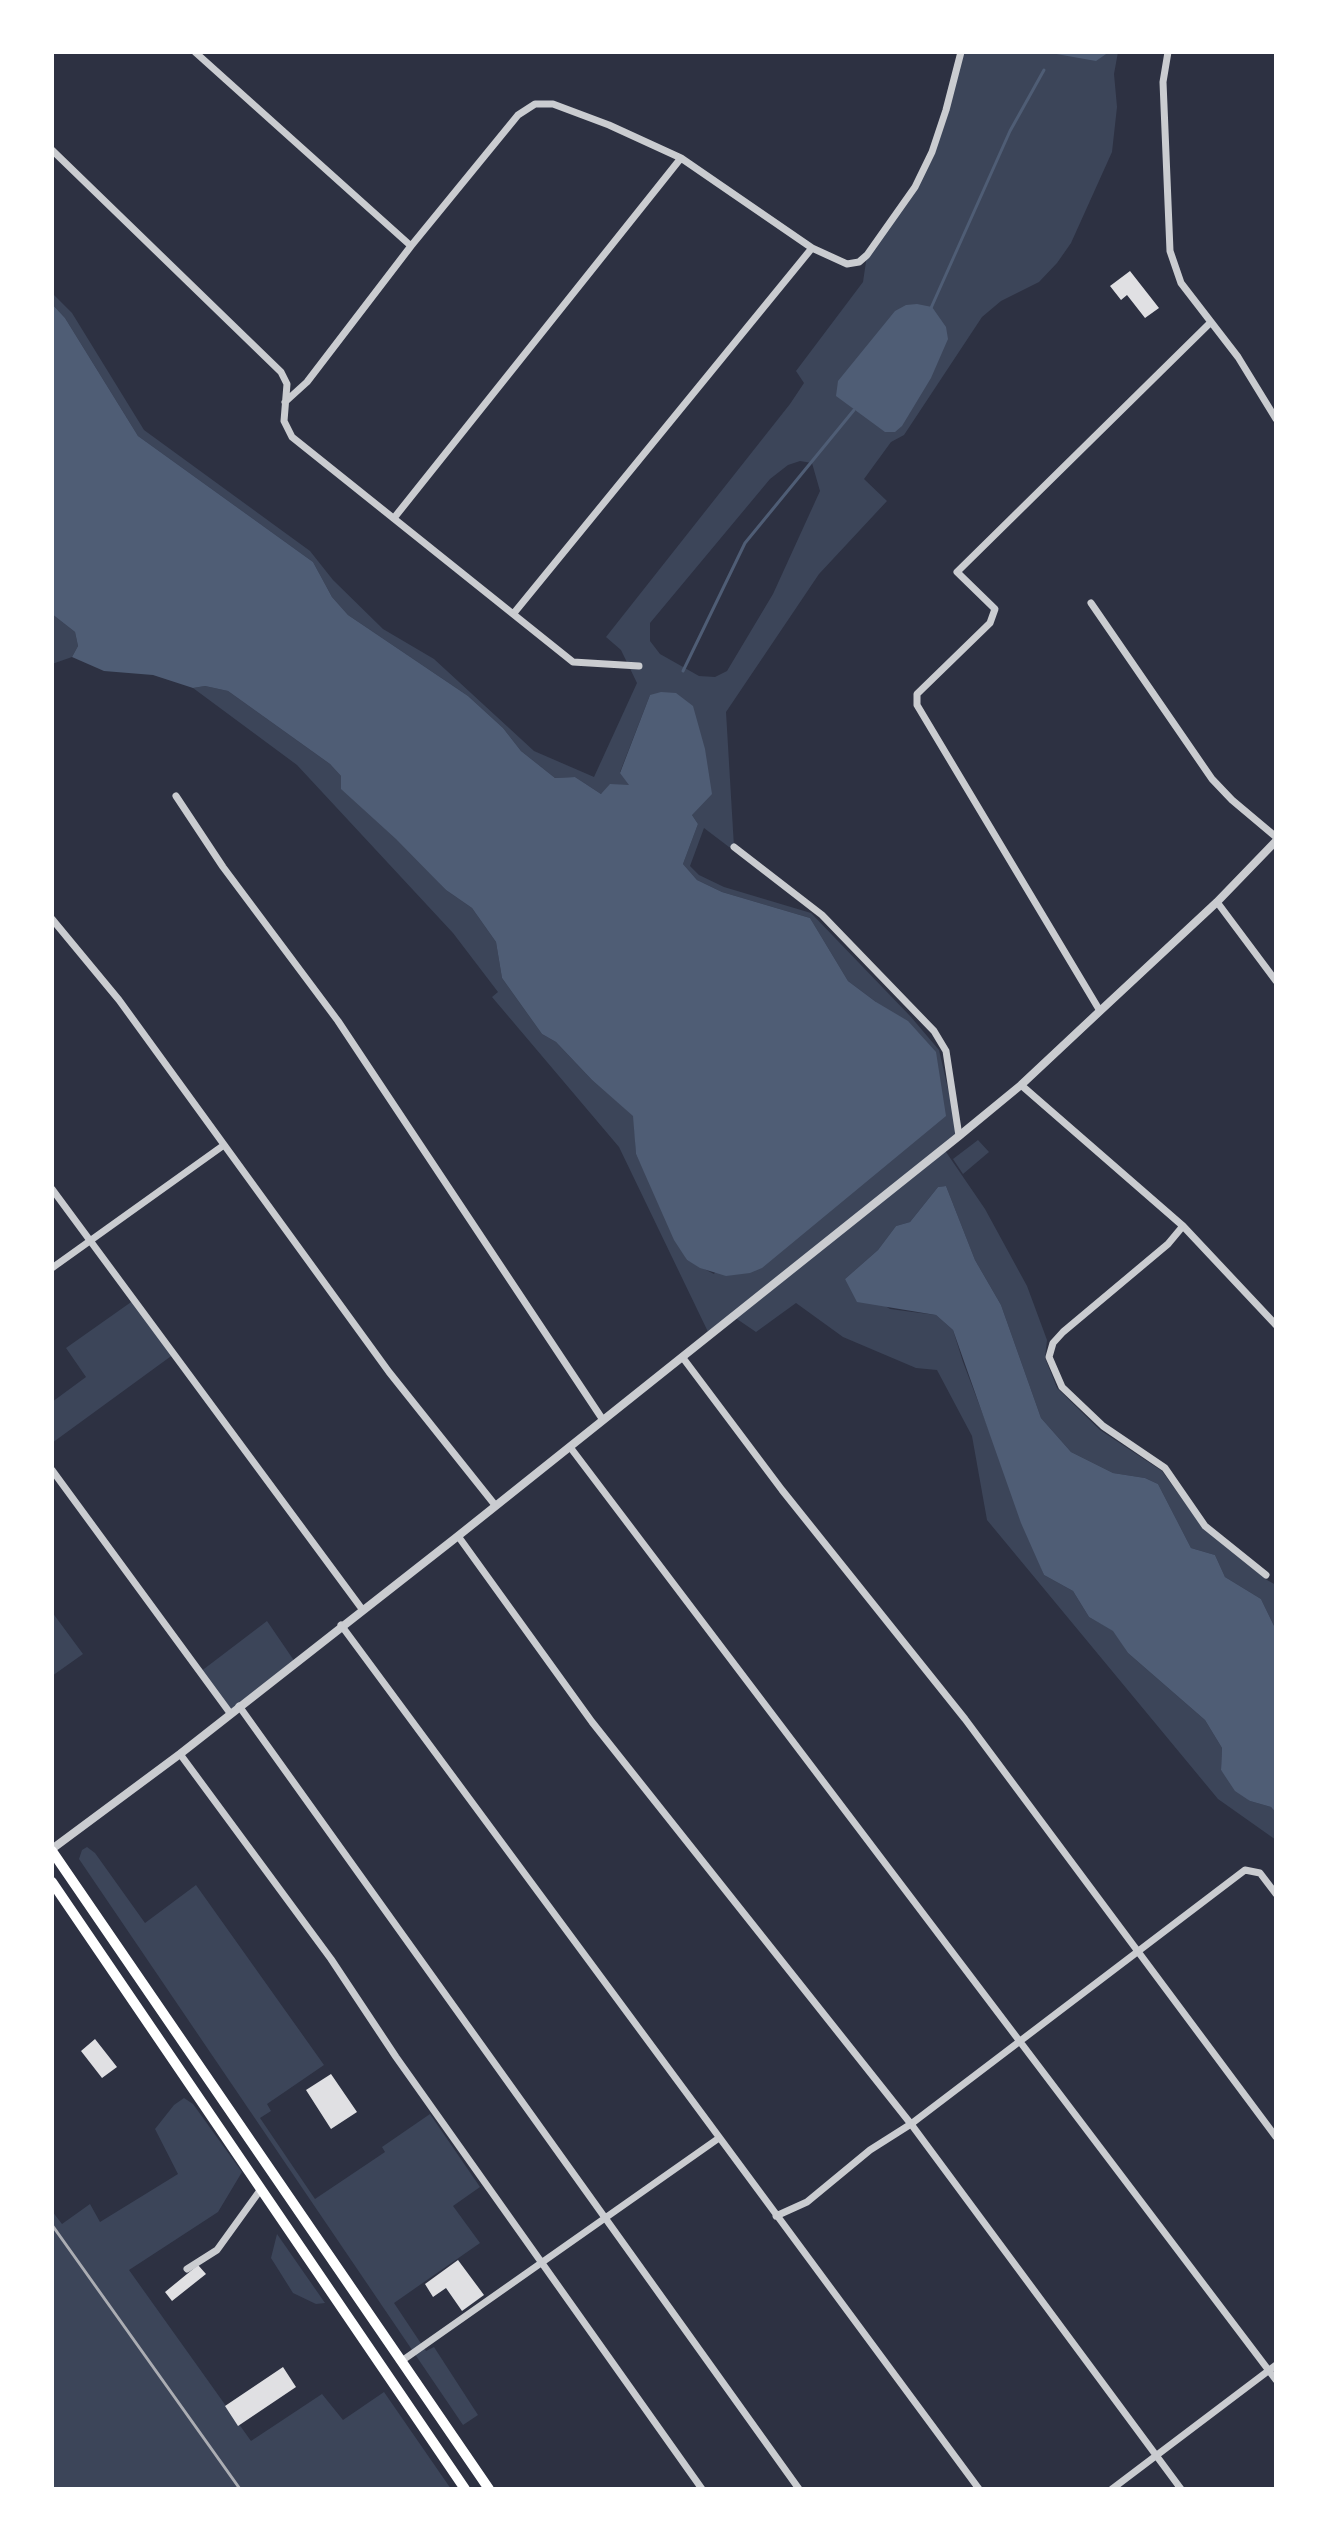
<!DOCTYPE html>
<style>
body{margin:0}
#map{position:relative;width:1328px;height:2541px;overflow:hidden;background:#2d3142;font-family:Montserrat,sans-serif}
canvas{display:block}
.frame{position:absolute;inset:0;border:54px solid #fff;pointer-events:none}
</style>
<div id="map">
<canvas width="1328" height="2541"></canvas>
<div class="frame"></div>
</div>
<script>
const ctx = document.querySelector('canvas').getContext('2d');
ctx.lineJoin = 'round';
function paint(path, color) { ctx.fillStyle = color; ctx.fill(path, 'evenodd'); }
const toPath = rows => new Path2D(rows.map(r => 'M' + r).join(''));
function strokePath(path, color, width, dash) { ctx.strokeStyle = color; ctx.lineWidth = width; ctx.lineCap = dash ? 'butt' : 'round'; ctx.setLineDash(dash || []); ctx.stroke(path); }
const green = toPath([
 [961,52,1118,52,1114,74,1117,107,1112,152,1071,243,1057,263,1039,282,1001,301,982,317,904,435,891,442,864,479,887,501,819,574,726,712,734,847,729,847,704,828,690,866,699,875,724,887,811,913,911,1017,939,1050,959,1136,944,1149,985,1209,1027,1286,1047,1340,1045,1358,1057,1388,1100,1430,1162,1471,1203,1528,1267,1580,1276,1585,1276,1630,1261,1599,1225,1577,1215,1555,1191,1548,1158,1484,1145,1478,1113,1473,1071,1452,1041,1418,1001,1305,975,1260,946,1186,938,1187,910,1222,896,1226,878,1250,845,1279,890,1309,936,1315,953,1330,963,1362,1044,1575,1073,1591,1089,1617,1114,1631,1128,1653,1205,1720,1222,1748,1221,1770,1250,1801,1271,1807,1276,1813,1276,1840,1218,1799,987,1520,972,1436,937,1370,916,1368,843,1337,796,1303,756,1332,734,1317,710,1336,619,1147,492,997,498,992,453,933,297,765,193,688,205,686,228,691,330,764,446,890,472,908,496,942,502,978,542,1034,556,1042,592,1080,634,1116,636,1154,687,1260,714,1274,876,1002,848,981,810,918,722,892,697,880,683,864,698,824,692,815,650,695,620,772,630,785,616,786,601,794,575,777,555,778,521,751,503,728,468,696,348,615,332,597,313,562,138,436,65,318,52,304,52,293,72,313,144,430,310,551,333,580,383,629,434,659,534,751,594,777,637,683,621,650,606,637,790,404,804,383,796,371,863,282,867,255,923,172],
 [800,461,812,463,820,491,773,594,727,671,715,677,699,676,660,654,650,641,650,623,770,479,788,465],
 [52,614,75,632,78,646,72,657,52,664],
 [978,1140,989,1152,963,1174,953,1159],
 [134,1300,174,1354,52,1443,52,1402,86,1377,66,1348],
 [52,1612,83,1654,52,1676],
 [267,1621,295,1662,230,1713,200,1672],
 [87,1847,95,1853,145,1923,196,1885,324,2065,267,2104,271,2111,260,2118,315,2199,385,2152,382,2147,430,2114,480,2187,453,2206,480,2243,394,2303,426,2351,434,2347,478,2415,463,2425,79,1859,82,1850],
 [184,2098,193,2104,242,2172,218,2212,129,2270,251,2441,322,2394,343,2420,384,2392,451,2489,52,2489,52,2211,62,2224,90,2204,100,2222,178,2174,155,2129,174,2105],
 [277,2234,325,2303,316,2304,293,2293,271,2258]
]);
const water = toPath([
 [1045,52,1109,52,1096,61],
 [52,304,65,318,138,436,313,562,332,597,348,615,468,696,503,728,521,751,555,778,575,777,601,794,610,784,629,785,620,773,650,695,661,692,676,693,693,706,705,749,712,794,692,815,698,824,683,864,697,880,722,892,810,918,848,981,876,1002,908,1021,936,1052,946,1116,762,1268,750,1273,726,1276,700,1268,687,1260,674,1240,636,1154,633,1116,592,1080,556,1042,542,1034,502,978,496,942,472,908,446,890,396,839,341,789,341,776,330,764,228,691,205,686,193,688,153,675,104,671,72,657,78,646,75,632,52,614],
 [917,304,932,307,946,327,948,339,931,378,902,426,895,432,885,432,836,396,838,381,895,311,906,305],
 [946,1186,975,1260,1001,1305,1041,1418,1071,1452,1113,1473,1145,1478,1158,1484,1191,1548,1215,1555,1225,1577,1261,1599,1276,1630,1276,1813,1271,1807,1250,1801,1235,1791,1221,1770,1222,1748,1205,1720,1128,1653,1113,1631,1089,1617,1073,1591,1044,1575,1021,1523,953,1330,936,1315,857,1302,845,1279,878,1250,896,1226,910,1222,938,1187]
]);
const stream = toPath([
 [931,308,1010,131,1044,70],
 [683,671,745,543,854,410]
]);
const building = toPath([
 [1130,271,1159,308,1145,318,1127,295,1121,300,1110,286],
 [95,2039,117,2067,102,2078,81,2051],
 [331,2074,357,2112,331,2129,306,2090],
 [458,2260,484,2295,462,2311,446,2288,433,2297,425,2284],
 [198,2265,206,2274,172,2301,165,2292],
 [283,2367,296,2387,238,2426,225,2406]
]);
const minor = toPath([
 [195,52,411,246],
 [1168,52,1163,82,1170,251,1181,283,1238,357,1276,419],
 [52,150,281,372,287,384,284,421,292,437,573,662,639,666],
 [285,402,307,382,411,246,518,115,535,104,553,104,609,125,681,158,812,248,847,264,859,262,867,255,915,187,932,152,946,110,961,52],
 [394,518,681,158],
 [1091,603,1212,779,1232,800,1276,837],
 [514,613,812,248],
 [176,796,223,867,338,1021,603,1420],
 [734,847,822,915,934,1031,946,1051,959,1136],
 [1217,902,1276,981],
 [52,919,119,1000,389,1372,495,1505],
 [1100,1011,917,705,917,694,990,623,995,609,957,572,1211,322],
 [1021,1085,1183,1226,1276,1325],
 [52,1189,362,1609],
 [1183,1226,1168,1244,1063,1332,1053,1343,1049,1357,1062,1387,1103,1426,1165,1468,1205,1526,1266,1575],
 [52,1268,224,1145],
 [683,1358,782,1490,965,1719,1276,2137],
 [570,1447,1276,2380],
 [52,1470,230,1713],
 [458,1536,592,1722,911,2124,1181,2489],
 [341,1625,979,2489],
 [239,1706,799,2489],
 [180,1754,331,1959,396,2057,702,2489],
 [776,2216,807,2202,870,2150,911,2124,1245,1870,1260,1873,1276,1894],
 [187,2269,217,2250,261,2189],
 [403,2360,719,2138],
 [1112,2489,1276,2365]
]);
const tertiary = toPath([
 [52,1849,180,1754,458,1536,959,1136,1021,1085,1100,1011,1217,902,1276,841]
]);
const primary = toPath([
 [52,1851,489,2489],
 [52,1882,465,2489]
]);
const rail = toPath([
 [52,2225,240,2489]
]);
paint(green, '#3c4559');
paint(water, '#4f5d75');
strokePath(stream, '#4f5d75', 3);
paint(building, '#e0e0e3');
strokePath(minor, '#caccd0', 7);
strokePath(tertiary, '#caccd0', 8);
strokePath(primary, '#fff', 10);
strokePath(rail, '#abadb3', 3);
</script>
